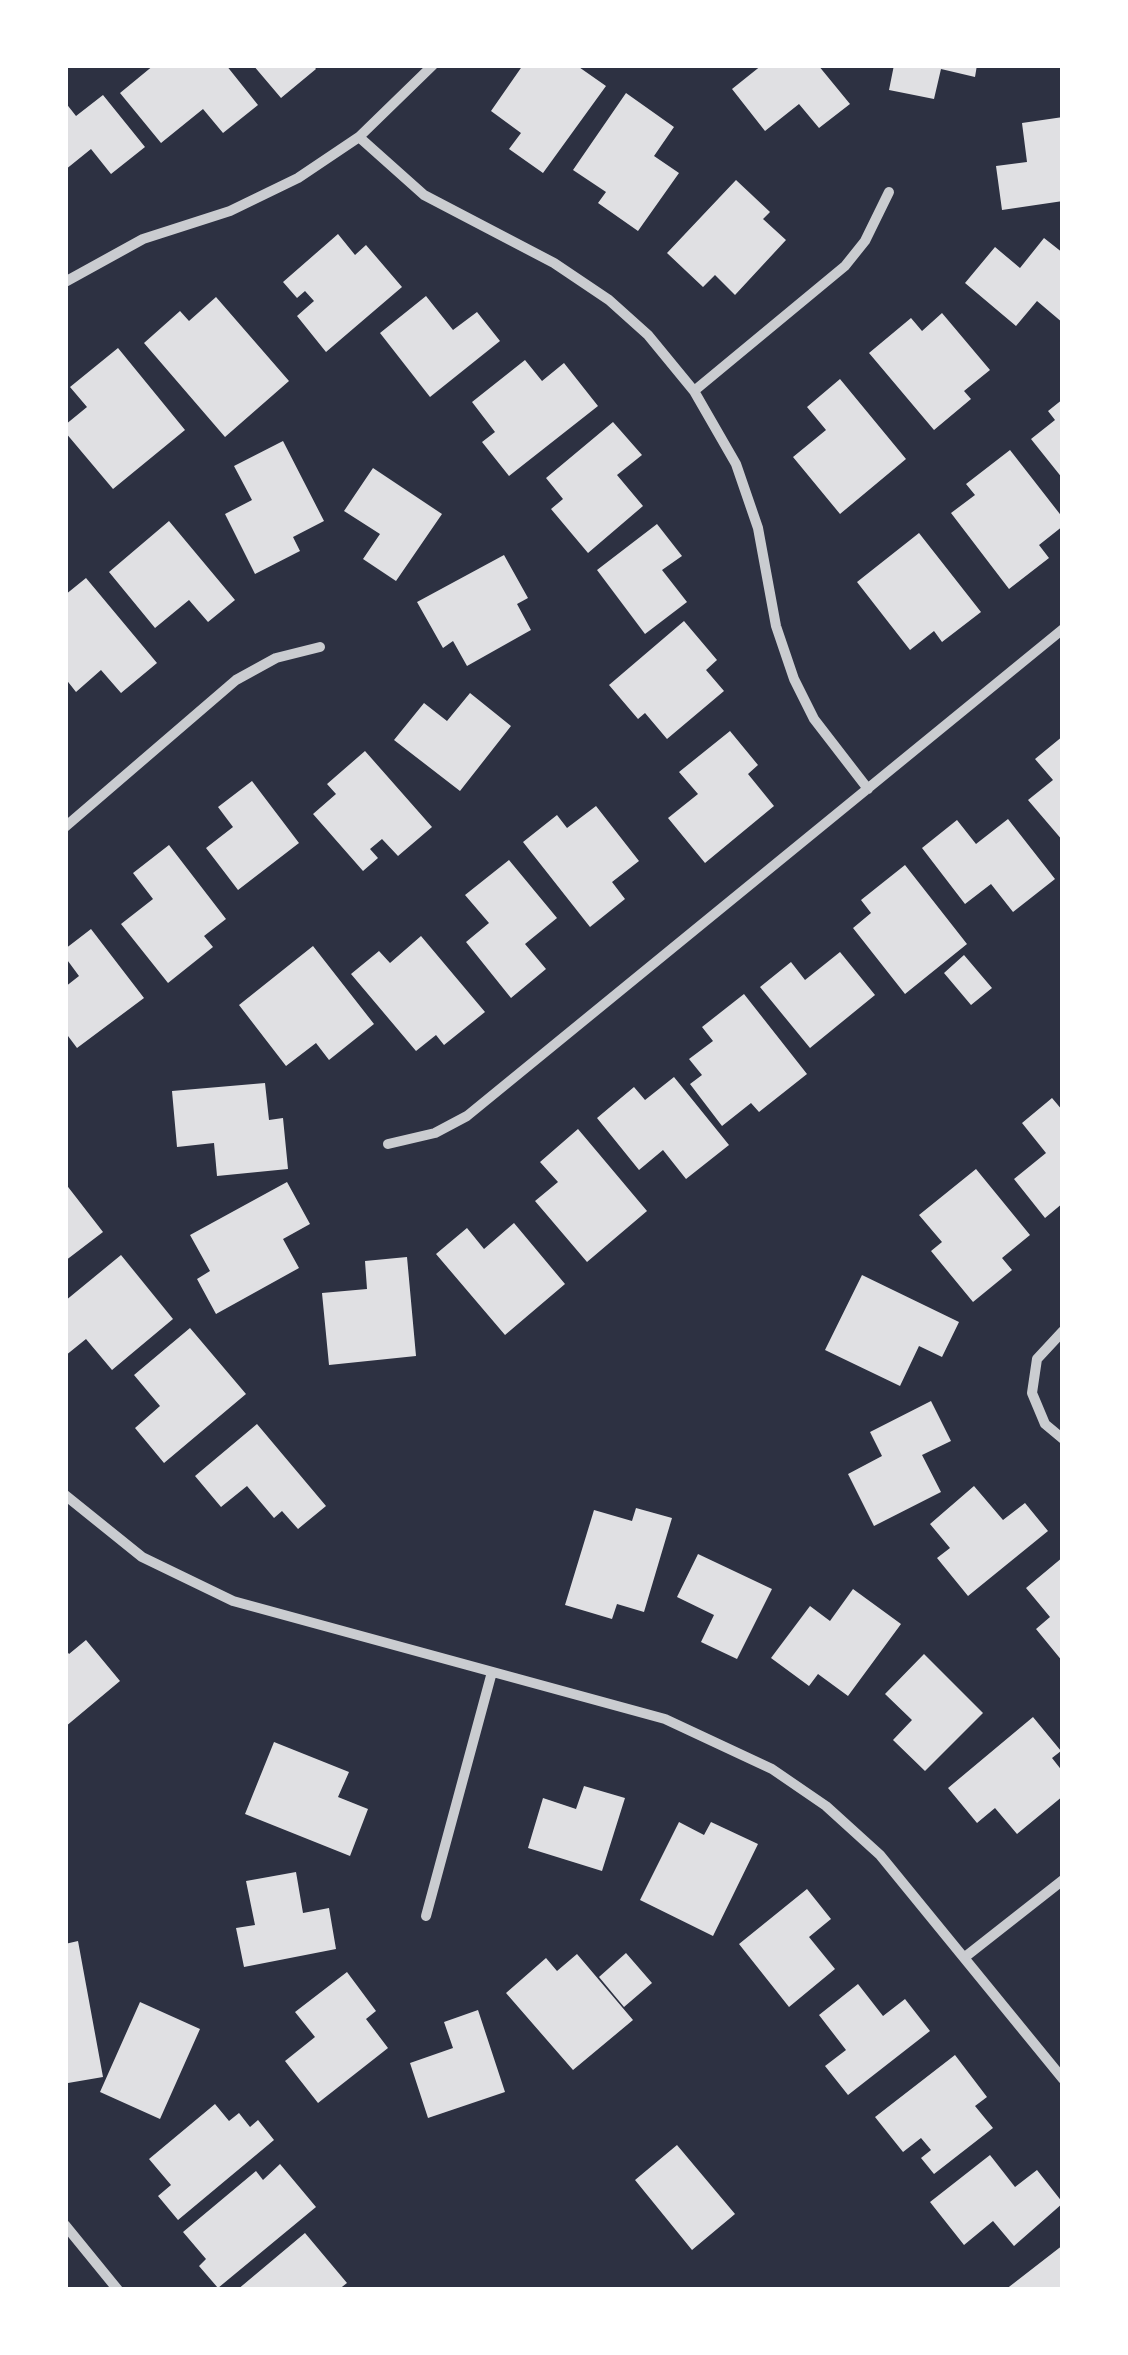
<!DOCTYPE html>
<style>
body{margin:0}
#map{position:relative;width:1128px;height:2355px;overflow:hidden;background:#2d3142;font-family:"PT Sans Narrow",sans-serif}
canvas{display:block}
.frame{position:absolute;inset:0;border:68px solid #fff;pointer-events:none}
</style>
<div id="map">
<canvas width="1128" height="2355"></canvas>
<div class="frame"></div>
</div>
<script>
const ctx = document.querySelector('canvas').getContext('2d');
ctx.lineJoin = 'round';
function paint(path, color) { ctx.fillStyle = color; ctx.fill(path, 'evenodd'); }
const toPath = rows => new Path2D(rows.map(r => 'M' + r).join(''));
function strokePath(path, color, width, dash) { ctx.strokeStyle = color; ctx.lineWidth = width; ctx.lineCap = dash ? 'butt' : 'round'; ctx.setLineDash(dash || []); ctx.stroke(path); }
const building = toPath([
 [154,65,226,65,258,105,223,133,203,109,161,143,120,93],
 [253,65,313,65,316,69,281,98],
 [523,65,576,65,606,86,543,173,509,149,521,133,491,111],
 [762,65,818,65,850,104,819,128,799,104,765,131,732,89],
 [894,65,977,65,975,77,941,69,934,99,889,90],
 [626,93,674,127,654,156,679,173,638,231,598,203,606,192,573,170],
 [103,95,145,147,111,174,91,149,65,170,65,102,76,116],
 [1063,117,1063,201,1002,210,996,166,1027,162,1022,123],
 [736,180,770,212,763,219,786,240,735,295,715,275,703,287,667,253],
 [338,234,355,255,366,245,402,287,326,352,297,316,314,301,305,291,297,298,283,282],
 [1044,238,1063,253,1063,323,1037,301,1016,326,965,283,995,247,1020,268],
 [426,296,453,330,477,312,500,341,430,397,380,333],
 [216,297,289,381,225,437,144,343,180,311,189,321],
 [942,313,990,370,964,391,971,399,934,430,869,353,911,318,922,331],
 [118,348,185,430,113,489,65,432,65,425,87,407,70,387],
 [525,360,542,381,564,363,598,406,509,476,482,442,495,432,472,402],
 [840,379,906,459,840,514,793,457,826,430,807,407],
 [1063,399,1063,479,1031,439,1055,420,1048,411],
 [613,422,642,455,617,475,643,506,588,553,551,509,563,499,546,478],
 [283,441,324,521,293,537,300,551,255,574,225,514,252,500,234,466],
 [1010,450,1063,518,1063,526,1039,545,1049,558,1009,589,951,513,975,495,966,484],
 [373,468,442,514,396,581,363,559,380,534,344,511],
 [169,521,235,600,208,622,189,600,155,628,109,572],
 [657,524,682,556,662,570,687,602,645,634,597,570],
 [919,533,981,612,942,642,934,631,910,650,857,582],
 [504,555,528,598,517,604,531,630,467,666,453,641,443,648,417,602],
 [86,578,157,663,121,693,101,670,76,692,65,678,65,595],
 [684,621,717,660,706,670,724,691,667,739,645,713,638,719,609,685],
 [470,693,511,726,460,791,394,740,424,703,447,721],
 [730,731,758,765,748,774,774,806,705,863,668,818,698,794,679,772],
 [1063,736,1063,841,1028,800,1053,780,1035,759],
 [365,751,432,827,398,856,382,839,370,849,378,858,363,871,313,814,336,794,327,784],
 [252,781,299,843,238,890,206,848,233,827,218,807],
 [596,806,639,861,612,882,625,899,590,927,523,842,557,815,567,828],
 [1008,819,1055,879,1013,912,991,884,965,904,922,848,957,820,976,844],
 [169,845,226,919,204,936,213,947,168,983,121,924,153,899,133,873],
 [509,860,557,918,525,944,546,969,511,998,466,942,489,923,465,895],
 [905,865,967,944,905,994,853,928,871,913,861,900],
 [91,929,144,998,77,1048,65,1032,65,987,79,976,65,957,65,949],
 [421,936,485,1012,444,1045,436,1035,416,1051,351,974,379,951,390,963],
 [313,946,374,1024,329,1060,316,1043,286,1066,239,1005],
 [840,952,875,995,810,1048,760,987,791,962,805,980],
 [964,955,992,988,971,1005,944,973],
 [744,994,807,1074,759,1112,751,1103,722,1126,690,1084,702,1075,689,1059,713,1041,702,1027],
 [674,1077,729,1145,686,1179,663,1150,639,1170,597,1118,634,1087,645,1100],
 [265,1083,269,1120,283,1118,288,1169,217,1176,214,1143,177,1147,172,1091],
 [1052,1098,1063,1111,1063,1203,1045,1218,1014,1179,1046,1153,1022,1123],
 [578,1129,647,1211,587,1262,535,1201,558,1182,540,1162],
 [976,1169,1030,1235,1002,1258,1012,1270,973,1302,931,1251,942,1242,919,1215],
 [287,1182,310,1224,283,1239,299,1268,216,1314,197,1279,210,1271,190,1235],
 [65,1183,103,1232,65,1261],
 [514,1223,565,1284,505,1335,436,1254,467,1228,484,1249],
 [121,1255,173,1319,112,1370,86,1339,65,1356,65,1301],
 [407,1257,416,1356,329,1365,322,1293,367,1289,365,1261],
 [862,1275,959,1322,942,1357,919,1346,900,1386,825,1350],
 [190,1328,246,1394,164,1463,135,1428,160,1406,134,1375],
 [931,1401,951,1441,922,1455,941,1492,874,1526,848,1474,882,1456,870,1432],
 [257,1424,326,1506,298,1529,282,1511,274,1518,247,1486,221,1507,195,1476],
 [974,1486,1003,1520,1025,1503,1048,1531,968,1596,937,1558,950,1548,930,1524],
 [636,1508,672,1518,644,1612,617,1604,612,1619,565,1605,594,1510,632,1521],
 [698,1554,772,1589,737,1659,701,1642,714,1615,677,1597],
 [1063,1557,1063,1662,1036,1629,1050,1617,1026,1588],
 [853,1589,901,1624,848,1696,818,1674,809,1686,771,1658,810,1606,830,1621],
 [86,1640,120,1681,65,1727,65,1649,69,1654],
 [924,1654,983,1713,925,1771,893,1740,912,1720,885,1694],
 [1033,1717,1061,1751,1052,1758,1063,1772,1063,1796,1017,1834,995,1808,977,1823,948,1788],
 [274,1742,349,1772,338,1797,368,1809,350,1856,245,1814],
 [584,1786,625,1798,602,1871,528,1848,543,1798,576,1809],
 [679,1822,704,1835,711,1822,758,1844,713,1936,640,1900],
 [296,1872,303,1913,329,1908,336,1949,244,1967,236,1928,255,1925,246,1881],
 [807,1889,831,1919,809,1937,835,1969,789,2007,739,1944],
 [78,1941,103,2077,68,2083,65,1944],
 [626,1953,652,1983,624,2007,599,1977],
 [577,1954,633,2020,573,2070,506,1993,546,1958,557,1971],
 [347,1972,376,2011,366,2019,388,2048,318,2103,285,2061,315,2037,295,2012],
 [858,1984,883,2016,905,1999,930,2031,848,2095,825,2066,846,2050,819,2015],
 [140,2002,200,2029,160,2119,100,2092],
 [478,2010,505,2092,428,2118,410,2063,453,2048,444,2022],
 [955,2055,987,2097,975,2106,993,2128,934,2174,921,2158,931,2150,921,2138,903,2152,875,2117],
 [215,2104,229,2121,239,2113,250,2127,258,2120,274,2140,178,2220,158,2196,171,2185,149,2159],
 [677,2145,735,2214,692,2250,635,2180],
 [990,2155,1015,2187,1037,2170,1063,2203,1014,2246,993,2221,964,2245,930,2202],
 [280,2164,316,2207,218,2288,199,2266,206,2259,183,2232,256,2171,263,2180],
 [305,2233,347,2283,338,2290,237,2290],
 [1063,2245,1063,2290,1005,2290]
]);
const minor = toPath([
 [359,137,424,195,554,263,609,300,648,335,694,391,736,464,758,528,776,626,794,679,814,719,868,789],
 [65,282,143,239,230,211,298,178,359,137,433,65],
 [694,391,845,266,865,241,889,192],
 [65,827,236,680,276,658,320,647],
 [388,1144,435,1133,467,1116,1063,629],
 [1063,1331,1037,1359,1032,1393,1045,1424,1063,1439],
 [65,1495,142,1557,233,1601,665,1719,772,1769,826,1806,880,1855,1063,2079],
 [426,1916,492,1672],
 [965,1957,1063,1880],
 [65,2225,118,2290]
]);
paint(building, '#e0e0e3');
strokePath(minor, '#caccd0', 10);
</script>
